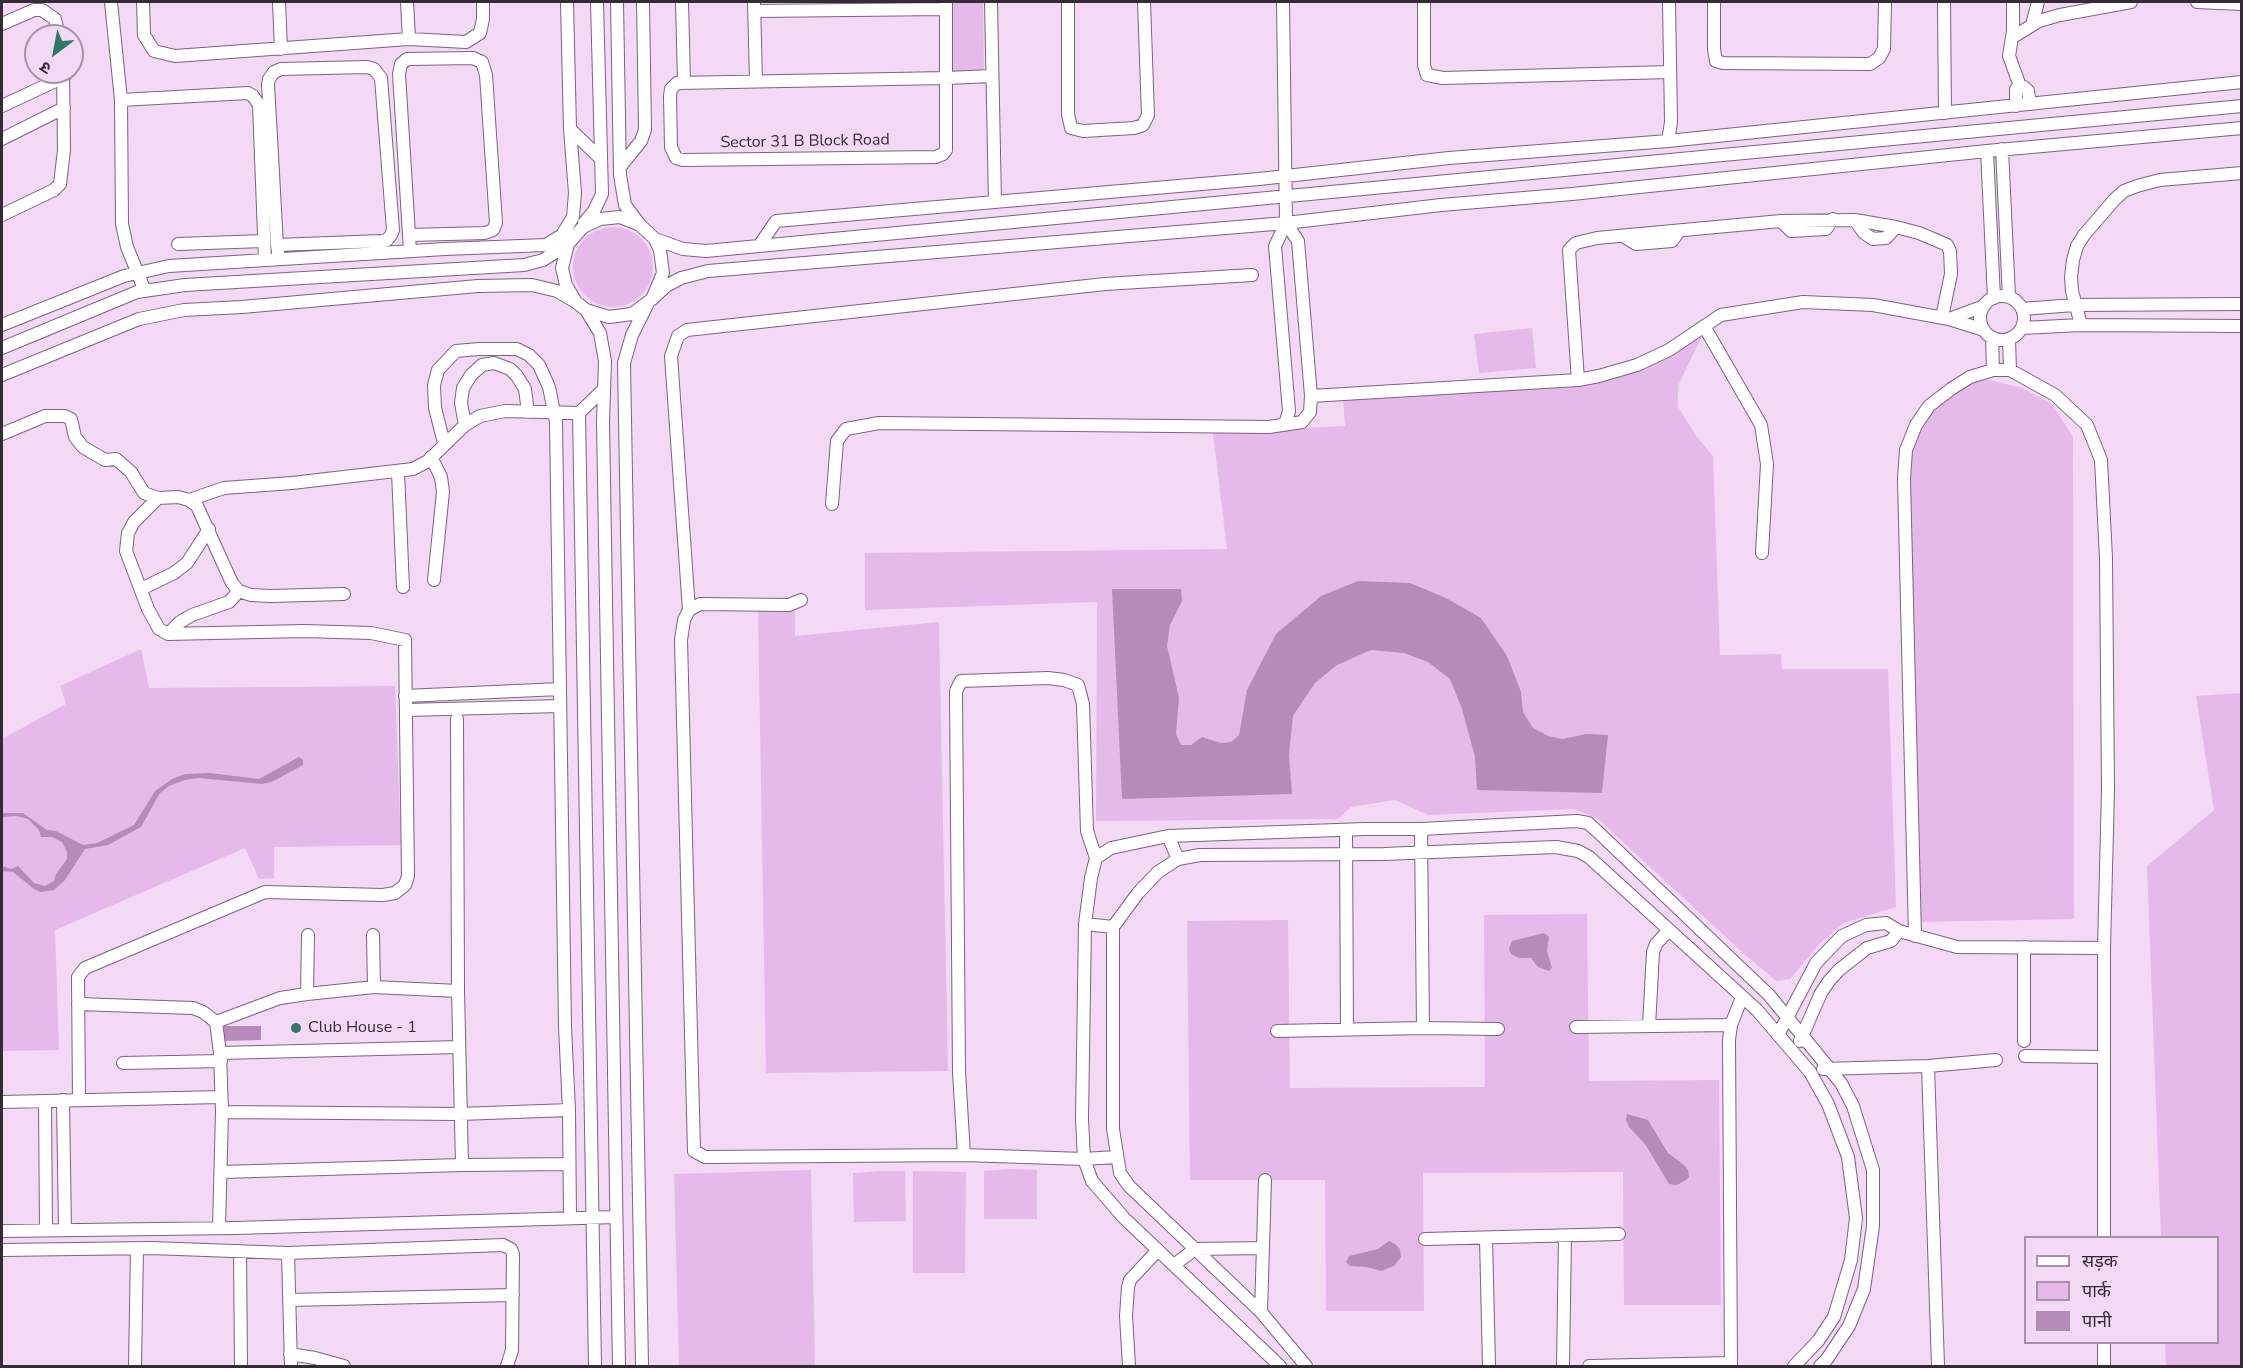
<!DOCTYPE html>
<meta charset="utf-8">
<style>
body{margin:0}
#map{position:relative;width:2243px;height:1368px;overflow:hidden;background:#f3d9f5;font-family:"Nunito Sans","Noto Sans Devanagari",sans-serif}
canvas{display:block}
.frame{position:absolute;inset:0;border:3px solid #352b36;pointer-events:none}
.legend{position:absolute;left:2024px;top:1236px;width:195px;height:108px;box-sizing:border-box;background:#f3d9f5;border:2px solid #a793a9;margin:0;padding:8px 10px;list-style:none;font-size:18px;color:#352b36}
.legend li{display:flex;align-items:center;gap:12px;height:30px}
.legend b{width:30px;border:2px solid #a793a9}
.north{position:absolute;left:24px;top:24px;width:60px;height:60px;box-sizing:border-box;background:#f3d9f5;border:2px solid #a793a9;border-radius:50%;rotate:212deg;font-size:16px;font-weight:700;line-height:24px;text-align:center;color:#352b36}
.north::after{content:'';display:block;margin:auto;width:21px;height:27px;background:#32766a;clip-path:polygon(50% 0,100% 100%,50% 72%,0 100%)}
</style>
<div id="map">
<canvas width="2243" height="1368"></canvas>
<div class="frame"></div>
<ul class="legend">
<li><b style="height:8px;background:#fff"></b>सड़क</li>
<li><b style="height:16px;background:#e5baea"></b>पार्क</li>
<li><b style="height:16px;background:#b78abc"></b>पानी</li>
</ul>
<div class="north">उ</div>
</div>
<script>
const ctx = document.querySelector('canvas').getContext('2d');
ctx.lineJoin = 'round';
function paint(path, color) { ctx.fillStyle = color; ctx.fill(path, 'evenodd'); }
const toPath = rows => new Path2D(rows.map(r => 'M' + r).join(''));
function strokePath(path, color, width, dash) { ctx.strokeStyle = color; ctx.lineWidth = width; ctx.lineCap = dash ? 'butt' : 'round'; ctx.setLineDash(dash || []); ctx.stroke(path); }
function drawText(font, color, halo, rows, align = 'center') {
  ctx.font = font + ' "Nunito Sans",sans-serif'; ctx.lineWidth = 4.5; ctx.setLineDash([]); ctx.textBaseline = 'middle'; ctx.strokeStyle = halo; ctx.fillStyle = color; for (const [text, x, y, turn = 0] of rows) {
    ctx.save(); ctx.translate(x, y); ctx.rotate((+turn || 0) * Math.PI / 180); ctx.textAlign = isNaN(turn) ? turn : align; if (halo) ctx.strokeText(text, 0, 0); ctx.fillText(text, 0, 0); ctx.restore();
  }
}
const green = toPath([
 [950,2,983,2,984,72,951,72],
 '573 267a40 40 0 1 1 80 0a40 40 0 1 1-80 0Z',
 [1532,328,1536,368,1479,373,1474,334],
 [1702,336,1678,386,1678,407,1697,437,1713,456,1720,655,1781,654,1782,669,1888,669,1896,907,1844,923,1820,943,1790,979,1776,981,1742,952,1597,818,1574,809,1428,815,1395,800,1351,807,1338,819,1096,821,1097,602,865,610,865,553,1227,549,1213,433,1345,426,1343,397,1613,379,1654,365],
 [1986,379,2022,388,2052,404,2073,437,2074,919,1919,922,1902,450,1908,428,1924,405,1947,383],
 [758,611,795,611,795,636,939,622,948,1071,766,1073],
 [141,649,149,688,395,686,401,845,274,847,274,878,259,879,245,848,55,930,59,1050,2,1051,2,739,66,704,60,686],
 [2241,693,2241,1366,2166,1366,2165,1343,2218,1342,2218,1238,2161,1237,2147,866,2214,810,2196,696],
 [1587,914,1589,1081,1719,1080,1721,1305,1624,1305,1623,1172,1423,1173,1424,1311,1326,1311,1325,1180,1190,1180,1187,921,1288,920,1290,1088,1485,1087,1484,915],
 [1010,1169,1037,1170,1037,1219,984,1219,984,1171],
 [811,1170,815,1366,679,1366,674,1174],
 [879,1171,905,1171,906,1221,854,1222,853,1173],
 [913,1171,966,1172,965,1273,913,1273]
]);
const water = toPath([
 [1358,581,1410,583,1446,598,1481,618,1507,656,1521,692,1523,712,1533,728,1548,736,1563,739,1586,734,1608,735,1602,793,1477,790,1475,757,1462,709,1450,679,1428,662,1404,653,1371,650,1337,665,1315,683,1293,716,1289,755,1292,794,1122,799,1112,589,1181,589,1182,601,1170,625,1167,646,1179,698,1176,734,1181,745,1191,745,1202,737,1221,743,1231,742,1239,735,1247,690,1276,634,1321,596],
 [299,757,303,760,303,765,272,782,262,784,198,778,185,780,169,786,160,793,141,827,108,845,85,849,65,880,54,890,40,892,34,889,13,872,2,871,2,866,11,869,18,866,34,883,45,886,54,881,56,874,67,859,67,852,62,842,52,837,41,837,39,830,28,819,16,816,2,817,2,813,23,813,47,830,56,831,83,845,97,843,134,825,155,791,172,779,185,774,210,773,259,779],
 [1544,933,1549,937,1547,951,1552,968,1549,971,1538,967,1531,958,1519,958,1511,954,1509,949,1512,941],
 [224,1026,261,1026,261,1040,224,1041],
 [1627,1114,1648,1120,1668,1153,1684,1165,1688,1170,1689,1177,1686,1180,1677,1185,1669,1184,1645,1144,1629,1127,1626,1120],
 [1389,1241,1395,1244,1400,1249,1401,1257,1394,1266,1381,1271,1367,1267,1350,1266,1346,1262,1349,1256,1378,1249]
]);
const minor = toPath([
 [111,2,121,100,122,224,127,247,145,291],
 [143,2,144,35,154,51,175,56,409,39,466,42,480,33,483,19,483,2],
 [279,2,281,49],
 [407,2,409,39],
 [617,2,620,175,625,205,640,225,655,239,660,250,663,273,652,299,632,314,609,317,586,310,576,302,566,285,562,268,568,244,583,227,600,219,620,217,640,225],
 [682,2,684,82],
 [754,2,756,81],
 [946,2,946,150,943,154,936,157,683,160,676,158,671,147,670,96,671,89,677,83,946,78,992,76],
 [991,2,995,202],
 [1068,2,1068,114,1071,128,1083,131,1134,128,1143,125,1148,115,1144,2],
 [1283,2,1286,223,1275,246,1289,411,1285,424],
 [1424,2,1424,65,1427,75,1443,78,1670,72],
 [1714,2,1714,49,1716,61,1723,63,1870,64,1879,58,1884,49,1885,2],
 [1944,2,1945,113],
 [2013,2,2013,31,2009,56,2020,86],
 [2197,2,2242,4],
 [755,11,946,9],
 [2,24,34,10,42,10,55,19,59,36],
 [2032,25,2038,2],
 [2013,37,2039,21,2060,15,2131,2],
 [121,100,248,93,253,96,259,105,265,260],
 [2,106,64,77],
 [2016,106,2016,89,2020,86,2024,87,2028,91,2030,104],
 [570,129,601,159],
 [2,139,64,108],
 [1668,141,1671,122,1669,2],
 [2002,149,2009,297],
 [1987,151,1994,298],
 [620,167,641,141,645,130,643,2],
 [2,215,54,190,60,184,64,150,63,72],
 [1855,220,1864,233,1873,239,1886,238,1896,227],
 [1781,221,1791,231,1826,229,1833,219],
 [584,223,594,211,602,194,597,2],
 [410,235,485,233,493,230,496,223,486,75,482,62,473,58,407,59,401,64,399,74,410,251],
 [1623,236,1636,244,1672,241,1679,231],
 [655,239,683,249,706,251,2242,106],
 [178,244,264,241],
 [277,245,382,241,387,240,391,235,393,230,381,78,374,69,367,67,281,69,274,72,269,79,268,84,277,245,279,259],
 [759,246,776,221,1259,179,1449,158,1668,141,2242,82],
 '1980 318a22 22 0 1 1 44 0a22 22 0 1 1-44 0Z',
 [652,299,666,286,681,278,708,271,1286,223,1441,205,1572,194,1987,151,2242,128],
 [2022,309,2074,305,2242,304],
 [586,310,600,333,605,361,603,422,619,1366],
 [1949,319,1984,306],
 [2,325,124,276,169,266,445,249,546,245,562,235,573,217,575,193,570,129,567,2],
 [2081,325,2072,291,2071,277,2073,260,2077,246,2084,235,2115,199,2124,191,2137,186,2160,180,2242,173],
 [1704,326,1761,425,1767,464,1762,553],
 [2022,328,2081,325,2242,326],
 [1992,337,1993,370],
 [2009,339,2010,370],
 [2,348,137,292,185,285,524,265,543,260,568,244],
 [2,375,139,319,184,310,242,307,478,286,532,285,557,291,576,302],
 [1578,380,1569,250,1576,243,1597,238,1781,221,1855,220,1896,227,1919,233,1938,241,1947,245,1950,251,1951,274,1942,317],
 [1311,396,1578,380,1599,376,1637,365,1669,350,1721,315,1803,302,1873,305,1949,319,1984,330],
 [465,425,461,403,463,388,471,375,482,365,494,363,510,369,517,376,525,389,528,412],
 [2,434,45,416,65,416,71,419,75,437,83,447,105,460,116,459,131,472,144,493,158,498,178,497,189,500,197,506,232,583,239,591,251,595,271,596,344,594],
 [444,443,435,408,434,385,438,370,456,351,479,349,517,349,529,355,539,365,549,387,556,422,565,1027,569,1110,570,1217],
 [431,457,441,477,443,492,434,580],
 [398,472,403,587],
 [189,500,224,488,292,483,413,469,428,461,465,425,480,416,505,411,579,413],
 [832,504,837,441,846,429,879,423,1269,427,1302,422,1310,412,1311,396,1298,241,1286,223],
 [141,589,174,573,187,563,209,529],
 [801,600,789,605,700,604,689,610,684,620,681,640,694,1151,705,1157,964,1155,1084,1159,1116,1157],
 [689,610,671,356,678,336,687,330,1105,284,1252,275],
 [168,634,180,622,192,615,229,602,239,591],
 [405,696,560,689],
 [406,710,560,706],
 [457,719,458,991,462,1165],
 [1421,829,1423,1028],
 [1346,830,1347,1030],
 [1168,836,1178,859],
 [1085,924,1113,927],
 [373,935,374,987],
 [1915,936,1904,479,1906,450,1916,425,1929,406,1951,389,1970,377,1993,370,2010,370,2055,395,2087,425,2101,460,2106,558,2108,790,2104,948,2104,1238],
 [2024,947,2024,1041],
 [307,994,308,935],
 [78,1004,193,1008,203,1012,216,1022,220,1053,222,1112,219,1228],
 [216,1022,280,998,307,994,374,987,458,991],
 [1649,1026,1653,952,1656,944,1669,930],
 [1576,1027,1731,1025],
 [1277,1031,1423,1028,1498,1029],
 [1778,1035,1816,963,1842,936,1866,925,1886,923,1899,931,1957,947,2104,948],
 [1800,1041,1821,993,1829,981,1839,970,1867,948,1891,941,1899,931],
 [220,1053,459,1047],
 [2025,1056,2104,1057],
 [123,1063,221,1061],
 [1928,1066,1938,1366],
 [1823,1069,1928,1066,1996,1060],
 [79,1099,78,977,85,968,265,892,383,895,395,893,405,885,408,876,405,640,371,633,304,631,168,634,159,629,148,609,126,551,128,533,134,522,158,498],
 [63,1100,65,1230],
 [45,1101,46,1230],
 [2,1102,221,1097],
 [222,1112,460,1114,569,1110],
 [964,1155,959,1072,956,691,961,681,1048,678,1064,680,1078,685,1083,704,1087,831,1096,858],
 [221,1172,462,1165,569,1164],
 [2,1231,235,1228,616,1217],
 [1486,1238,1489,1366],
 [1425,1239,1619,1234],
 [2,1250,151,1248,288,1253,503,1245,511,1249,513,1254,512,1350,507,1366],
 [240,1251,241,1366],
 [288,1253,291,1366],
 [1174,1265,1195,1249,1263,1248],
 [289,1300,513,1295],
 [1261,1312,1265,1180],
 [2104,1342,2104,1366],
 [290,1354,315,1358,344,1366],
 [135,1366,137,1249],
 [595,1366,579,413,604,389],
 [642,1366,624,363,632,335,647,305],
 [1129,1366,1126,1316,1128,1287,1130,1280,1158,1250],
 [1280,1366,1124,1218,1092,1181,1084,1159,1082,1119,1085,924,1091,878,1096,858,1111,848,1168,836,1365,829,1421,829,1577,821,1588,823,1598,832,1769,995,1841,1083,1853,1106,1873,1170,1873,1226,1864,1289,1849,1326,1827,1359,1820,1366],
 [1306,1366,1261,1312,1129,1186,1120,1173,1113,1129,1113,927,1138,893,1158,872,1178,859,1200,855,1384,854,1556,847,1578,851,1589,857,1757,1010,1810,1072,1828,1104,1848,1157,1856,1218,1851,1260,1834,1317,1818,1341,1794,1366],
 [1563,1366,1565,1236],
 [1589,1366,1731,1363],
 [1731,1366,1729,1040,1731,1025,1742,997]
]);
const markers = [
 [296,1028,6,"#32766a"]
];
const streetNames = [
 ["Sector 31 B Block Road",805,142,-1]
];
const poiNames = [
 ["Club House - 1",308,1028]
];
paint(green, '#e5baea');
paint(water, '#b78abc');
strokePath(minor, '#7a647d', 14);
strokePath(minor, '#fff', 12);
for (const [x, y, r, color] of markers) { const dot = new Path2D(); dot.arc(x, y, r, 0, 2 * Math.PI); ctx.fillStyle = color; ctx.fill(dot); strokePath(dot, '#f3d9f5', 2); }
drawText('16px', '#352b36', '#f3d9f5', streetNames);
drawText('16px', '#352b36', '#f3d9f5', poiNames, 'left');
</script>
